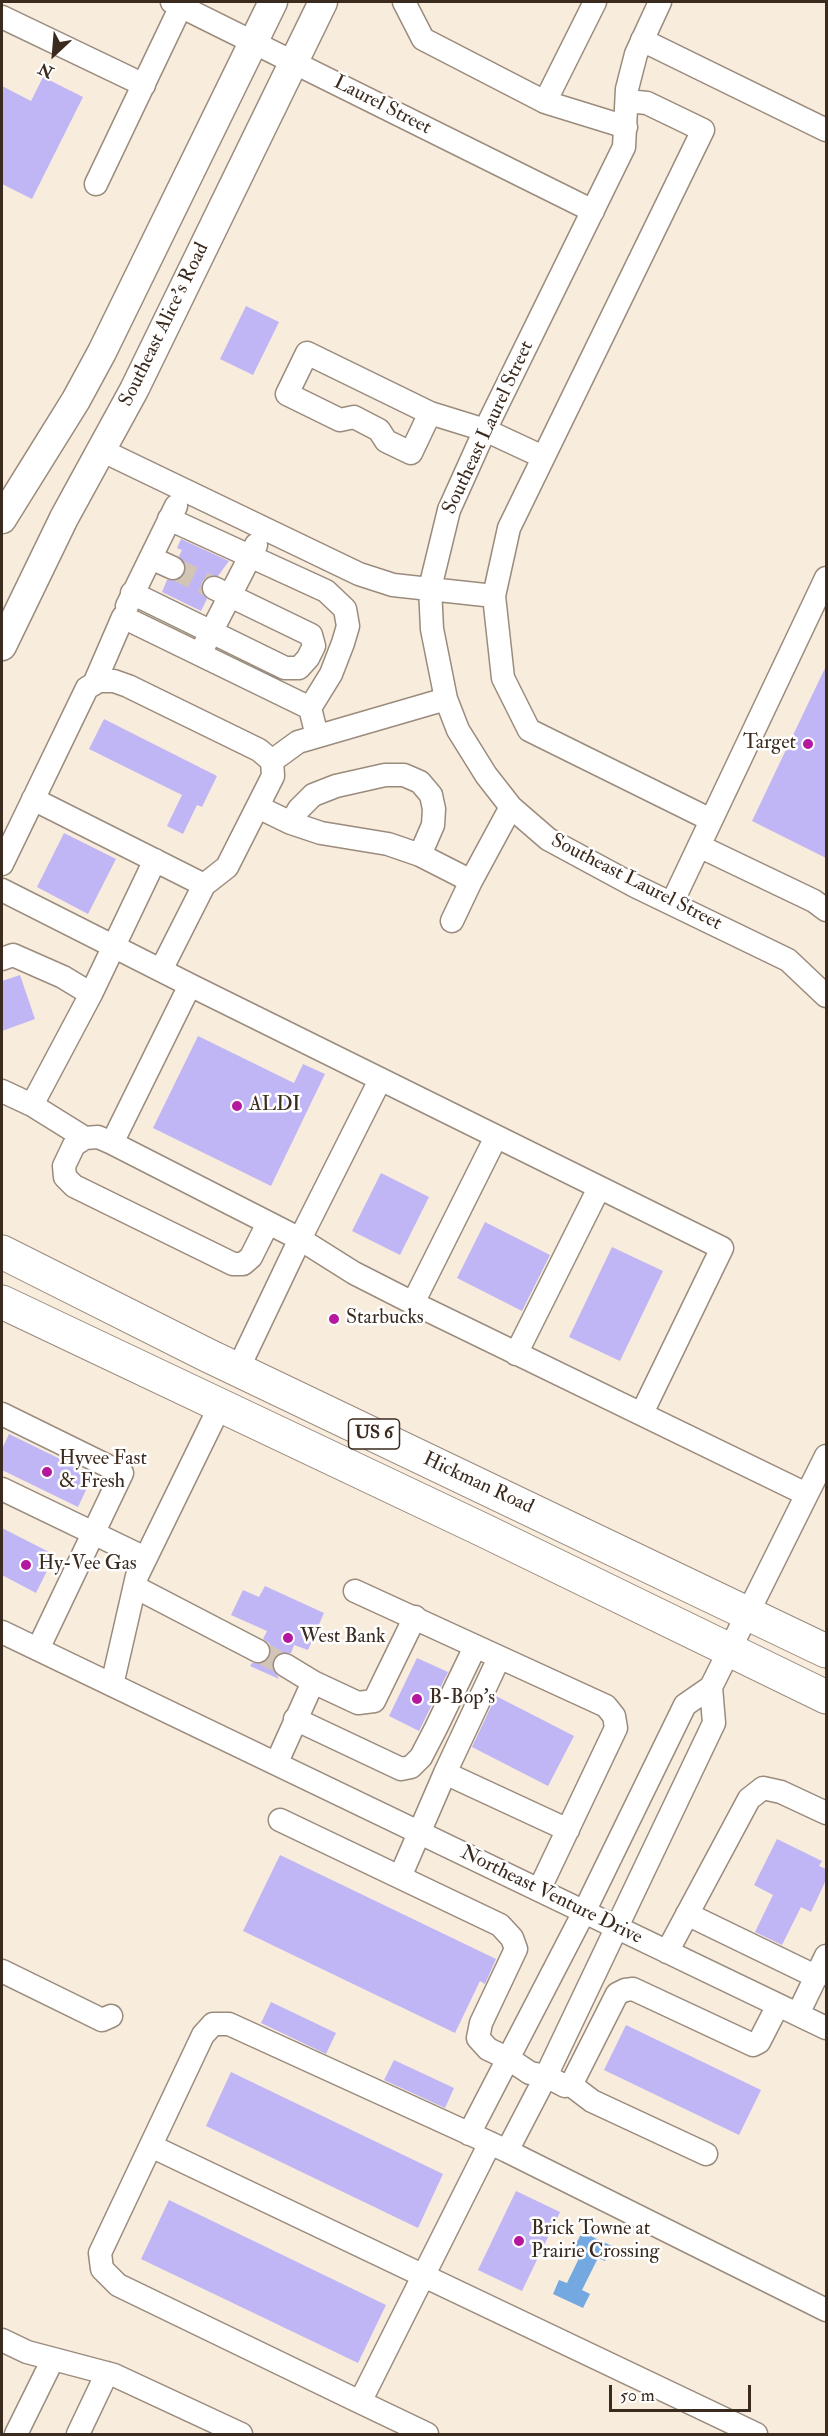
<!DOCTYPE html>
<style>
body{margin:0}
#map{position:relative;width:828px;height:2436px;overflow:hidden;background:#f8ecdc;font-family:"IM FELL Double Pica",serif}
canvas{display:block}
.frame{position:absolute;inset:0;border:3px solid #3b2a1e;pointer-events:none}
.north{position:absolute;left:24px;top:24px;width:60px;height:60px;-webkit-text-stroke:4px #fff;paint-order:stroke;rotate:206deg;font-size:16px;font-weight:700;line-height:24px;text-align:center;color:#3b2a1e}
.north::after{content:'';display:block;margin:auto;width:21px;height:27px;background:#3b2a1e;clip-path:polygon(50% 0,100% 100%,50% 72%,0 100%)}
.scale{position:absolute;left:609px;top:2385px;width:142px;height:27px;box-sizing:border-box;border:3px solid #3b2a1e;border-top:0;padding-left:8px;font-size:18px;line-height:21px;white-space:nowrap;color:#3b2a1e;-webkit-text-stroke:4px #fff;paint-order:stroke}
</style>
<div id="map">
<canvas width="828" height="2436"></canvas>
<div class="frame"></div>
<div class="north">N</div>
<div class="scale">50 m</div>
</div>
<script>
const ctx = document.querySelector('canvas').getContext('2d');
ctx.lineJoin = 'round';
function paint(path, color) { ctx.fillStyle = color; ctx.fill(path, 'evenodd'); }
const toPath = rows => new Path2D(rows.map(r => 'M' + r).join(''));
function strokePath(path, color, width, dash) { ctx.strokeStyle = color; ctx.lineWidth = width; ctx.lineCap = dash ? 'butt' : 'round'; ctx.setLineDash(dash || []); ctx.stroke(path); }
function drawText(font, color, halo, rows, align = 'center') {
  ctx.font = font + ' "IM FELL Double Pica",serif'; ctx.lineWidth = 5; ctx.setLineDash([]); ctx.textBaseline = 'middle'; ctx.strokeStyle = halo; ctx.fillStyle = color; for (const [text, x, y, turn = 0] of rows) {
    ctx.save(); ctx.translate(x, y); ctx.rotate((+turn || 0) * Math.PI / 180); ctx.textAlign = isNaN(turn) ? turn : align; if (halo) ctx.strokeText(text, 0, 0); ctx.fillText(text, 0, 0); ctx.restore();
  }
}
const water = toPath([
 [582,2232,612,2246,605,2261,598,2258,582,2290,590,2294,583,2308,553,2294,559,2280,567,2283,582,2252,574,2248]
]);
const building = toPath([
 [43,77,83,97,32,199,2,184,2,86,31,101],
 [246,306,279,322,253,375,220,359],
 [181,539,229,561,218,576,207,577,202,582,201,590,207,599,201,611,162,592,167,580,180,579,185,573,186,566,179,556,182,550,177,548],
 [826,666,826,858,752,821],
 [104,719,217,776,202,807,197,805,183,834,167,826,182,795,89,749],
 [64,833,116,859,88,914,37,887],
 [20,975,35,1019,2,1031,2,981],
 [198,1036,294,1083,303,1064,325,1074,271,1186,153,1128],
 [381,1173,429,1197,400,1255,352,1231],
 [485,1222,550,1255,522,1311,457,1278],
 [612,1247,663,1271,620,1361,569,1337],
 [9,1434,93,1475,78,1507,2,1470,2,1449],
 [2,1528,55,1555,36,1593,2,1575],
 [265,1586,324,1613,308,1650,294,1645,291,1653,279,1653,274,1658,272,1665,279,1679,250,1666,252,1663,265,1663,270,1657,270,1644,263,1639,267,1631,231,1615,243,1590,259,1597],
 [417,1658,448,1672,419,1731,389,1716],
 [496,1696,574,1736,548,1786,472,1747],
 [777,1839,822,1861,819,1866,826,1869,826,1880,811,1912,801,1907,782,1945,755,1932,773,1895,754,1885],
 [280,1855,496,1959,485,1984,480,1981,455,2033,243,1931],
 [271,2002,336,2033,326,2054,261,2023],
 [626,2025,761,2090,739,2135,604,2070],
 [394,2060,454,2088,445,2108,384,2080],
 [231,2072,443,2174,418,2228,206,2126],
 [516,2191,560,2212,522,2291,478,2270],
 [169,2200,386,2305,358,2363,141,2259]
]);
const minorTunnel = toPath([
 [173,568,214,588],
 [258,1651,285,1665]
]);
const minor = toPath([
 [172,2,593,211],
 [404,2,423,39,545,102],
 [595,2,545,102,626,127],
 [660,2,636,54,627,89,624,147,485,430,449,510,430,588,432,629,446,699,458,730,486,775,511,807,548,839,635,886,788,960,826,996],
 [2,17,144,85],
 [642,40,826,130],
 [627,101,647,103,703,130,509,528,494,596,503,678,529,730,711,820],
 [96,184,181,6],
 [430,413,411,453,386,441,379,430,354,417,340,420,287,394,307,353,430,413,485,430,543,457],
 [101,450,359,574,393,585,494,596],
 [169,519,326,591,345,609,348,626,343,643,331,674,310,708],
 [151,558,173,568],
 [132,593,285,668,299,668,308,658,314,646,311,635,214,588],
 [127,606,176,506],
 [204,646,256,545],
 [94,684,123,617,310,708,317,736],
 [272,761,298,742,446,699],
 [33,799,204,885],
 [258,807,291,823,321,833,388,844,420,855,471,881],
 [291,823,299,809,313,795,336,786,385,775,404,775,420,782,431,795,434,809,433,825,420,855],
 [699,846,814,901,826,910],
 [2,864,87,688,99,681,114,681,128,686,259,750,272,761,273,776,227,867,204,885,161,970],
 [2,890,190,985,112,1143,300,1239,238,1369],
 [672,903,826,578],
 [452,921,471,881,511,807],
 [2,959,13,955,63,977,91,994],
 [190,985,722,1248,642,1413],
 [380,1080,300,1239,354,1273,413,1303,806,1494],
 [2,1091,32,1105,85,1138],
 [32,1105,91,994,155,860],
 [112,1143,98,1137,85,1138,74,1145,64,1166,65,1177,74,1186,233,1264,243,1264,251,1257,268,1223],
 [413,1303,496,1137],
 [516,1354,599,1188],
 [2,1414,122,1473,38,1649],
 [2,1489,145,1558],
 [135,1587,258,1651],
 [355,1591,606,1706,614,1716,616,1728,539,1890],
 [2,1632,826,2028],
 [313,1682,358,1703,374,1701,415,1617],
 [112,1685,137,1576,220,1406],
 [295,1719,401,1769,411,1767,421,1757,436,1728,475,1647],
 [277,1762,313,1682,285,1665],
 [445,1773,568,1830],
 [280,1820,500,1925,512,1938,516,1949,481,2023,478,2038,488,2049,509,2059,530,2073,546,2076,565,2086,571,2085,617,1994,625,1990,633,1989,753,2045,759,2042,778,2005],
 [400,1877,445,1773,499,1658],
 [687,1914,817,1977],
 [667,1952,749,1799,763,1788,781,1792,826,1813],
 [2,1971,102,2020,111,2016],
 [798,2014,826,1956],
 [571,2085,592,2101,706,2154],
 [469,2134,584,1912,685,1705,711,1687,826,1456],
 [490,2143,360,2402,118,2285,102,2269,100,2253,203,2035,213,2024,229,2024,490,2143,507,2151,826,2310],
 [151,2146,756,2434],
 [507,2151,546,2076,714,1723,711,1687],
 [2,2340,27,2352,114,2375,241,2434],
 [360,2402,427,2434],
 [16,2434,53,2359],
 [78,2434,107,2373]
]);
const major = toPath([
 [2,519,76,400,102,352,273,2],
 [2,646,64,518,134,390,323,2]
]);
const highway = toPath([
 [2,1252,207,1355,826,1651],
 [2,1302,483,1530,826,1697]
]);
const markers = [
 [808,744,6,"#b5179e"],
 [237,1106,6,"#b5179e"],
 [334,1319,6,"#b5179e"],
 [47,1472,6,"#b5179e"],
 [26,1565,6,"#b5179e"],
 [288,1638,6,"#b5179e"],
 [417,1699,6,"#b5179e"],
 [519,2241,6,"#b5179e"]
];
const shields = [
 [374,1434,51]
];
const shieldNames = [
 ["US 6",374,1434]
];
const streetNames = [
 ["Laurel Street",382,106,27],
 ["Southeast Alice's Road",165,325,-64],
 ["Southeast Laurel Street",489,428,-65],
 ["Southeast Laurel Street",636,883,27],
 ["Hickman Road",478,1484,25],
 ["Northeast Venture Drive",551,1896,26]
];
const poiNames = [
 ["Target",796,744,"right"],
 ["ALDI",249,1106],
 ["Starbucks",346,1319],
 ["Hyvee Fast",59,1460],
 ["& Fresh",59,1483],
 ["Hy-Vee Gas",38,1565],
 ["West Bank",300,1638],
 ["B-Bop's",429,1699],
 ["Brick Towne at",531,2230],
 ["Prairie Crossing",531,2253]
];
paint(water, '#73a8e1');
paint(building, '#c0b6f5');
strokePath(minorTunnel, '#d2c5b6', 22, [22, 11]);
strokePath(minor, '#9a8b7d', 25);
strokePath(major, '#9a8b7d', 31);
strokePath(highway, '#9a8b7d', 35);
strokePath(minor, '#fff', 22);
strokePath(major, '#fff', 28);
strokePath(highway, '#fff', 33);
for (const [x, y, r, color] of markers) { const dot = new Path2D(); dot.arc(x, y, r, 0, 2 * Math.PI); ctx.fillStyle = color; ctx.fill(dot); strokePath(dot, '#fff', 2); }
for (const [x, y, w] of shields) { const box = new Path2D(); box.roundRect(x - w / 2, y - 15, w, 30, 4.5); ctx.fillStyle = '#fff'; ctx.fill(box); strokePath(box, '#3b2a1e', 1.5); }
drawText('bold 18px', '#3b2a1e', null, shieldNames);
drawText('20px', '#3b2a1e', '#fff', streetNames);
drawText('20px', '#3b2a1e', '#fff', poiNames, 'left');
</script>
